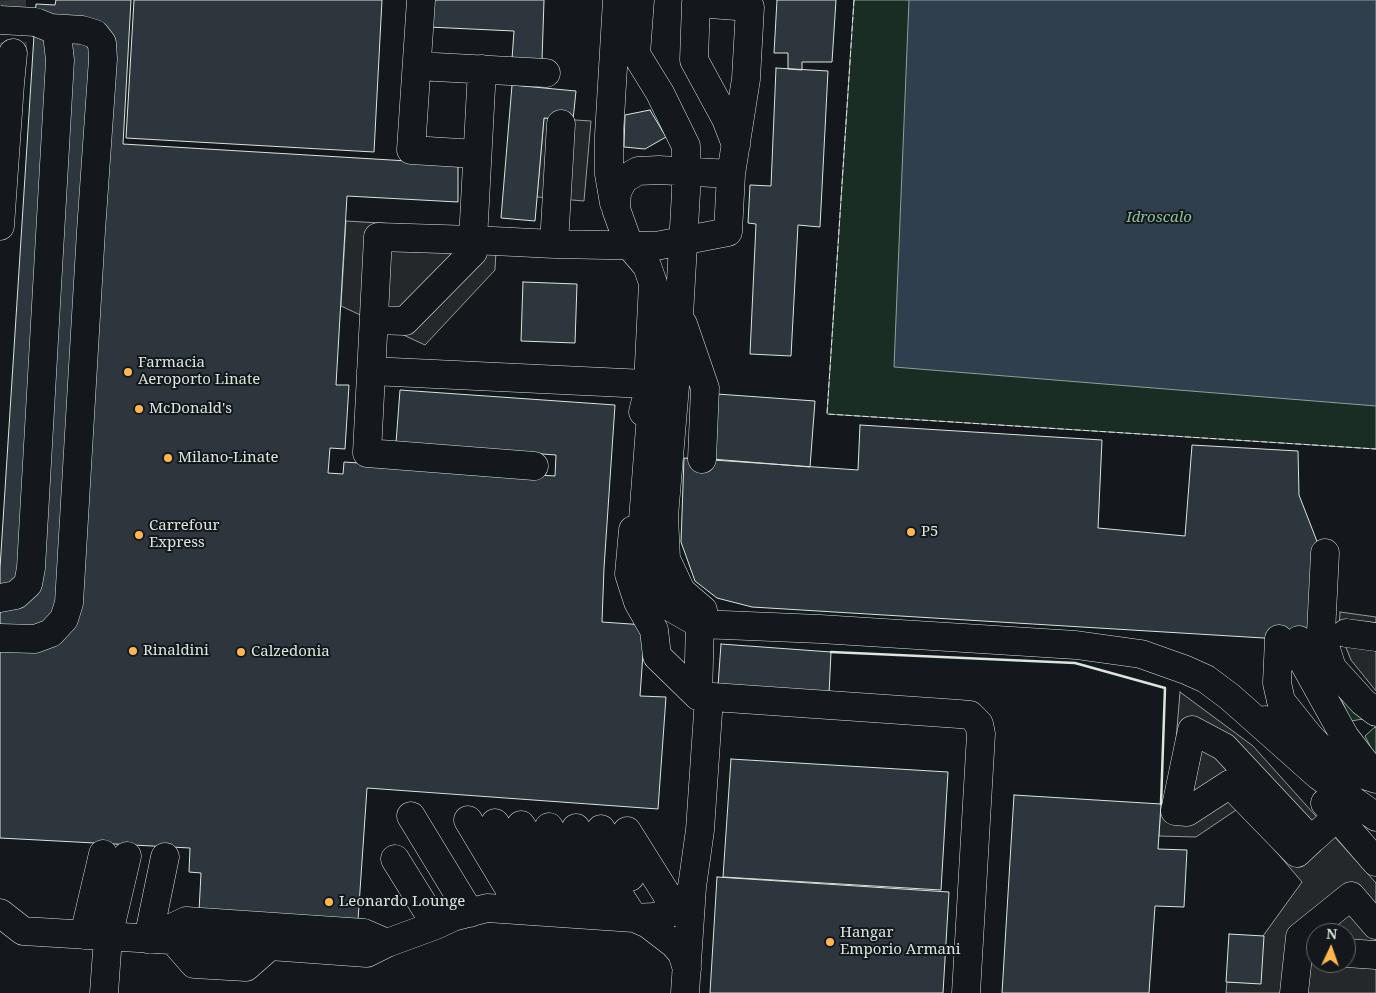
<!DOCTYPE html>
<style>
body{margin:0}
#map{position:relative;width:1376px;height:993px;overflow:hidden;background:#14181c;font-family:"Noto Serif",serif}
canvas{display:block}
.north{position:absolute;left:1306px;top:923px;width:50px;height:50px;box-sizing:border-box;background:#14181c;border:1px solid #626a69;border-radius:50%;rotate:3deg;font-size:14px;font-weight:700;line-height:20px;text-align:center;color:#d8e6dc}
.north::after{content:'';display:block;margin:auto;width:18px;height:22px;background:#ffb74d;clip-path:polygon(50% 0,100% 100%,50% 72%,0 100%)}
</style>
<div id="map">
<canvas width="1376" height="993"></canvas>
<div class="north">N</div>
</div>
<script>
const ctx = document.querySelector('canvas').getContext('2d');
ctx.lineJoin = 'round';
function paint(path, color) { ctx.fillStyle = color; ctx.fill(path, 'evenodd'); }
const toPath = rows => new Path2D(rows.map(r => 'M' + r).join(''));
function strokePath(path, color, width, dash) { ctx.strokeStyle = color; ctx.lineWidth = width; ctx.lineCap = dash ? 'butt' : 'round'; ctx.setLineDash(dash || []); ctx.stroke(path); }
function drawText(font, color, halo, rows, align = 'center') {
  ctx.font = font + ' "Noto Serif",serif'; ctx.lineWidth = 4; ctx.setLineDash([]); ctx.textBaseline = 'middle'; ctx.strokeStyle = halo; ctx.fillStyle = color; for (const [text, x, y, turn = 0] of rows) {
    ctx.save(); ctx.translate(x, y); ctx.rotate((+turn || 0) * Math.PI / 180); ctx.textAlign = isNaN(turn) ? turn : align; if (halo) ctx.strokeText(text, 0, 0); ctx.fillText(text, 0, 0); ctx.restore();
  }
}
const green = toPath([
 [854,0,1376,0,1376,449,827,414,854,0],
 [1337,690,1369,718,1351,721,1337,690],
 [1375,727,1376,728,1376,755,1374,754,1365,736,1375,727]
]);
const parking = toPath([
 [544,118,591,121,584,201,537,197,544,118],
 [346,221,497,230,495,270,425,345,341,306,346,221],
 [1340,612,1376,617,1376,691,1351,660,1339,630,1340,612],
 [1180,692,1253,746,1376,883,1376,993,1226,993,1227,982,1259,983,1263,936,1302,882,1239,808,1196,837,1159,836,1161,804,1172,788,1180,692],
 [1316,933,1346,933,1346,963,1316,963,1316,933]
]);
const water = toPath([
 [909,0,1376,0,1376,406,894,367,909,0]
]);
const building = toPath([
 [56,0,131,0,123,144,458,164,458,202,347,196,336,385,349,385,345,449,330,448,328,473,343,474,344,462,555,476,556,455,396,443,400,390,615,405,604,568,602,622,645,625,640,696,666,697,658,809,367,788,358,920,199,911,201,873,189,872,190,848,0,838,0,568,36,4,55,5,56,0],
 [134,0,382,0,374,152,126,138,134,0],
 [429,0,544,0,542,60,512,59,514,31,428,27,429,0],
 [777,0,836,0,832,62,802,62,802,70,788,69,788,53,774,53,777,0],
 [776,68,828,71,820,227,798,225,791,356,750,354,756,224,748,223,750,185,771,186,776,68],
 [512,85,576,91,573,120,544,118,535,221,501,218,512,85],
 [650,110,666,137,645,149,624,147,625,115,650,110],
 [523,282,577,284,575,343,521,341,523,282],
 [717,394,815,401,810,467,712,459,717,394],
 [860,425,1102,440,1098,528,1185,536,1192,445,1298,451,1299,495,1318,544,1313,641,752,607,717,598,695,581,681,542,684,458,858,470,860,425],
 [721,644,831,652,829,694,718,686,721,644],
 [731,759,948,772,941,890,723,877,731,759],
 [1014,795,1161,804,1158,849,1187,850,1184,907,1155,906,1149,993,1002,993,1014,795],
 [717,877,949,892,943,993,710,993,717,877],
 [1229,934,1264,936,1261,984,1226,982,1229,934]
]);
const minorTunnel = toPath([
 [12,0,13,53]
]);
const minor = toPath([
 [421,0,411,150,477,154],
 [640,0,636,54,660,93,686,146,686,192,675,386,664,516,666,559,681,591,703,610],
 [417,66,546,73],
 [482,69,473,240,554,244,561,124],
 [5,101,10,84,13,53],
 [614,203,609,174,609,135,617,0],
 [0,226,10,84],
 [554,244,656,246,728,232,731,174,746,79,750,7,696,3,694,60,726,119,736,145],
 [375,320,405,321,473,252,473,240,378,237,367,453,534,466],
 [683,324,705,388,702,459],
 [371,371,667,385],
 [647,396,651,414,642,533,649,566,655,586,672,608,700,624,820,629,1076,645,1141,654,1186,670,1206,679,1230,697,1319,776,1376,817],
 [643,412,647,396,648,384,653,283,647,266,629,245,616,209,617,192,624,179,638,171,659,170,731,174],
 [633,530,629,574,638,602,654,630,657,656,698,696,700,624],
 [1325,553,1321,633,1332,668,1363,702,1376,712],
 [0,598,16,595,28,584,31,568,60,60,57,34,53,29,38,23],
 [1346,633,1376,637],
 [0,638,35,639,51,633,64,619,69,603,91,231,103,59,102,43,95,34,82,30,50,28],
 [1279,639,1277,683,1281,701,1309,736],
 [1299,640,1300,656,1345,737,1376,777],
 [698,696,959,714,970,715,979,724,981,734,966,993],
 [1265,720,1281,729,1298,732,1309,736,1328,756,1352,771,1376,779],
 [1325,803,1376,862],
 [411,816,470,913],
 [468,820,522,910],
 [495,823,548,912],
 [521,825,579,914],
 [549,827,604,916],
 [576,828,634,918],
 [601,829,630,877],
 [627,831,677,911],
 [1311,840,1297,853,1230,784,1187,812,1175,811,1192,730,1224,747,1311,840,1337,817],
 [395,859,436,925],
 [0,913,23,931,270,946],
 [84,935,103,854],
 [148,939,186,921,364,933,387,943,436,925,453,917,487,908,634,918],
 [148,939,165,857],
 [174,941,194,964,246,967,270,946,367,953,387,943],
 [1346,953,1376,955],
 [687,969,682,953,674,944,648,924,634,918,653,917,677,911,686,901,692,887],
 [104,993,108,937,127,856],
 [685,993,692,887,700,830,709,698],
 [1294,993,1300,937,1351,896,1376,925]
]);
const minorBridge = toPath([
 [0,20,35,22]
]);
const fence = toPath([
 [854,0,827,414,1376,449]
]);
const wall = toPath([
 [831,652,1075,663,1165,688,1161,804]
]);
const markers = [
 [128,372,5,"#ffb74d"],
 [139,409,5,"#ffb74d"],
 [168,458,5,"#ffb74d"],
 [911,532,5,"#ffb74d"],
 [139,535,5,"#ffb74d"],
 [133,651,5,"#ffb74d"],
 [241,652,5,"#ffb74d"],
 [329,902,5,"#ffb74d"],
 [830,942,5,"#ffb74d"]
];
const parkNames = [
 ["Idroscalo",1159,218]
];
const poiNames = [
 ["Farmacia",138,363],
 ["Aeroporto Linate",138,380],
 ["McDonald's",149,409],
 ["Milano-Linate",178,458],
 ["Carrefour",149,526],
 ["Express",149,543],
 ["P5",921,532],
 ["Rinaldini",143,651],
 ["Calzedonia",251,652],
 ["Leonardo Lounge",339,902],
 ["Hangar",840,933],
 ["Emporio Armani",840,950]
];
paint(green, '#1a2d24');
strokePath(green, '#939e99', 1);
paint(parking, '#24282b');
strokePath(parking, '#939e99', 1);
paint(water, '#2f3f4d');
strokePath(water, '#939e99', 1);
paint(building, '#2c363c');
strokePath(building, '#d8e6dc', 1);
strokePath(minorTunnel, '#313739', 28, [28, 14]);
strokePath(minor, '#d8e6dc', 29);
strokePath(minor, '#14181c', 28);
strokePath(minorBridge, '#d8e6dc', 29, []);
strokePath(minorBridge, '#14181c', 28);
strokePath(fence, '#d8e6dc', 1, [6, 2.5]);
strokePath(wall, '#d8e6dc', 2.5);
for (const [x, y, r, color] of markers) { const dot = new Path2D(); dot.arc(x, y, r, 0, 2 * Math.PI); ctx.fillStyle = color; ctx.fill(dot); strokePath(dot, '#14181c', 2); }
drawText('italic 15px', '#8ac095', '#14181c', parkNames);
drawText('15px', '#d8e6dc', '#14181c', poiNames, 'left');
</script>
